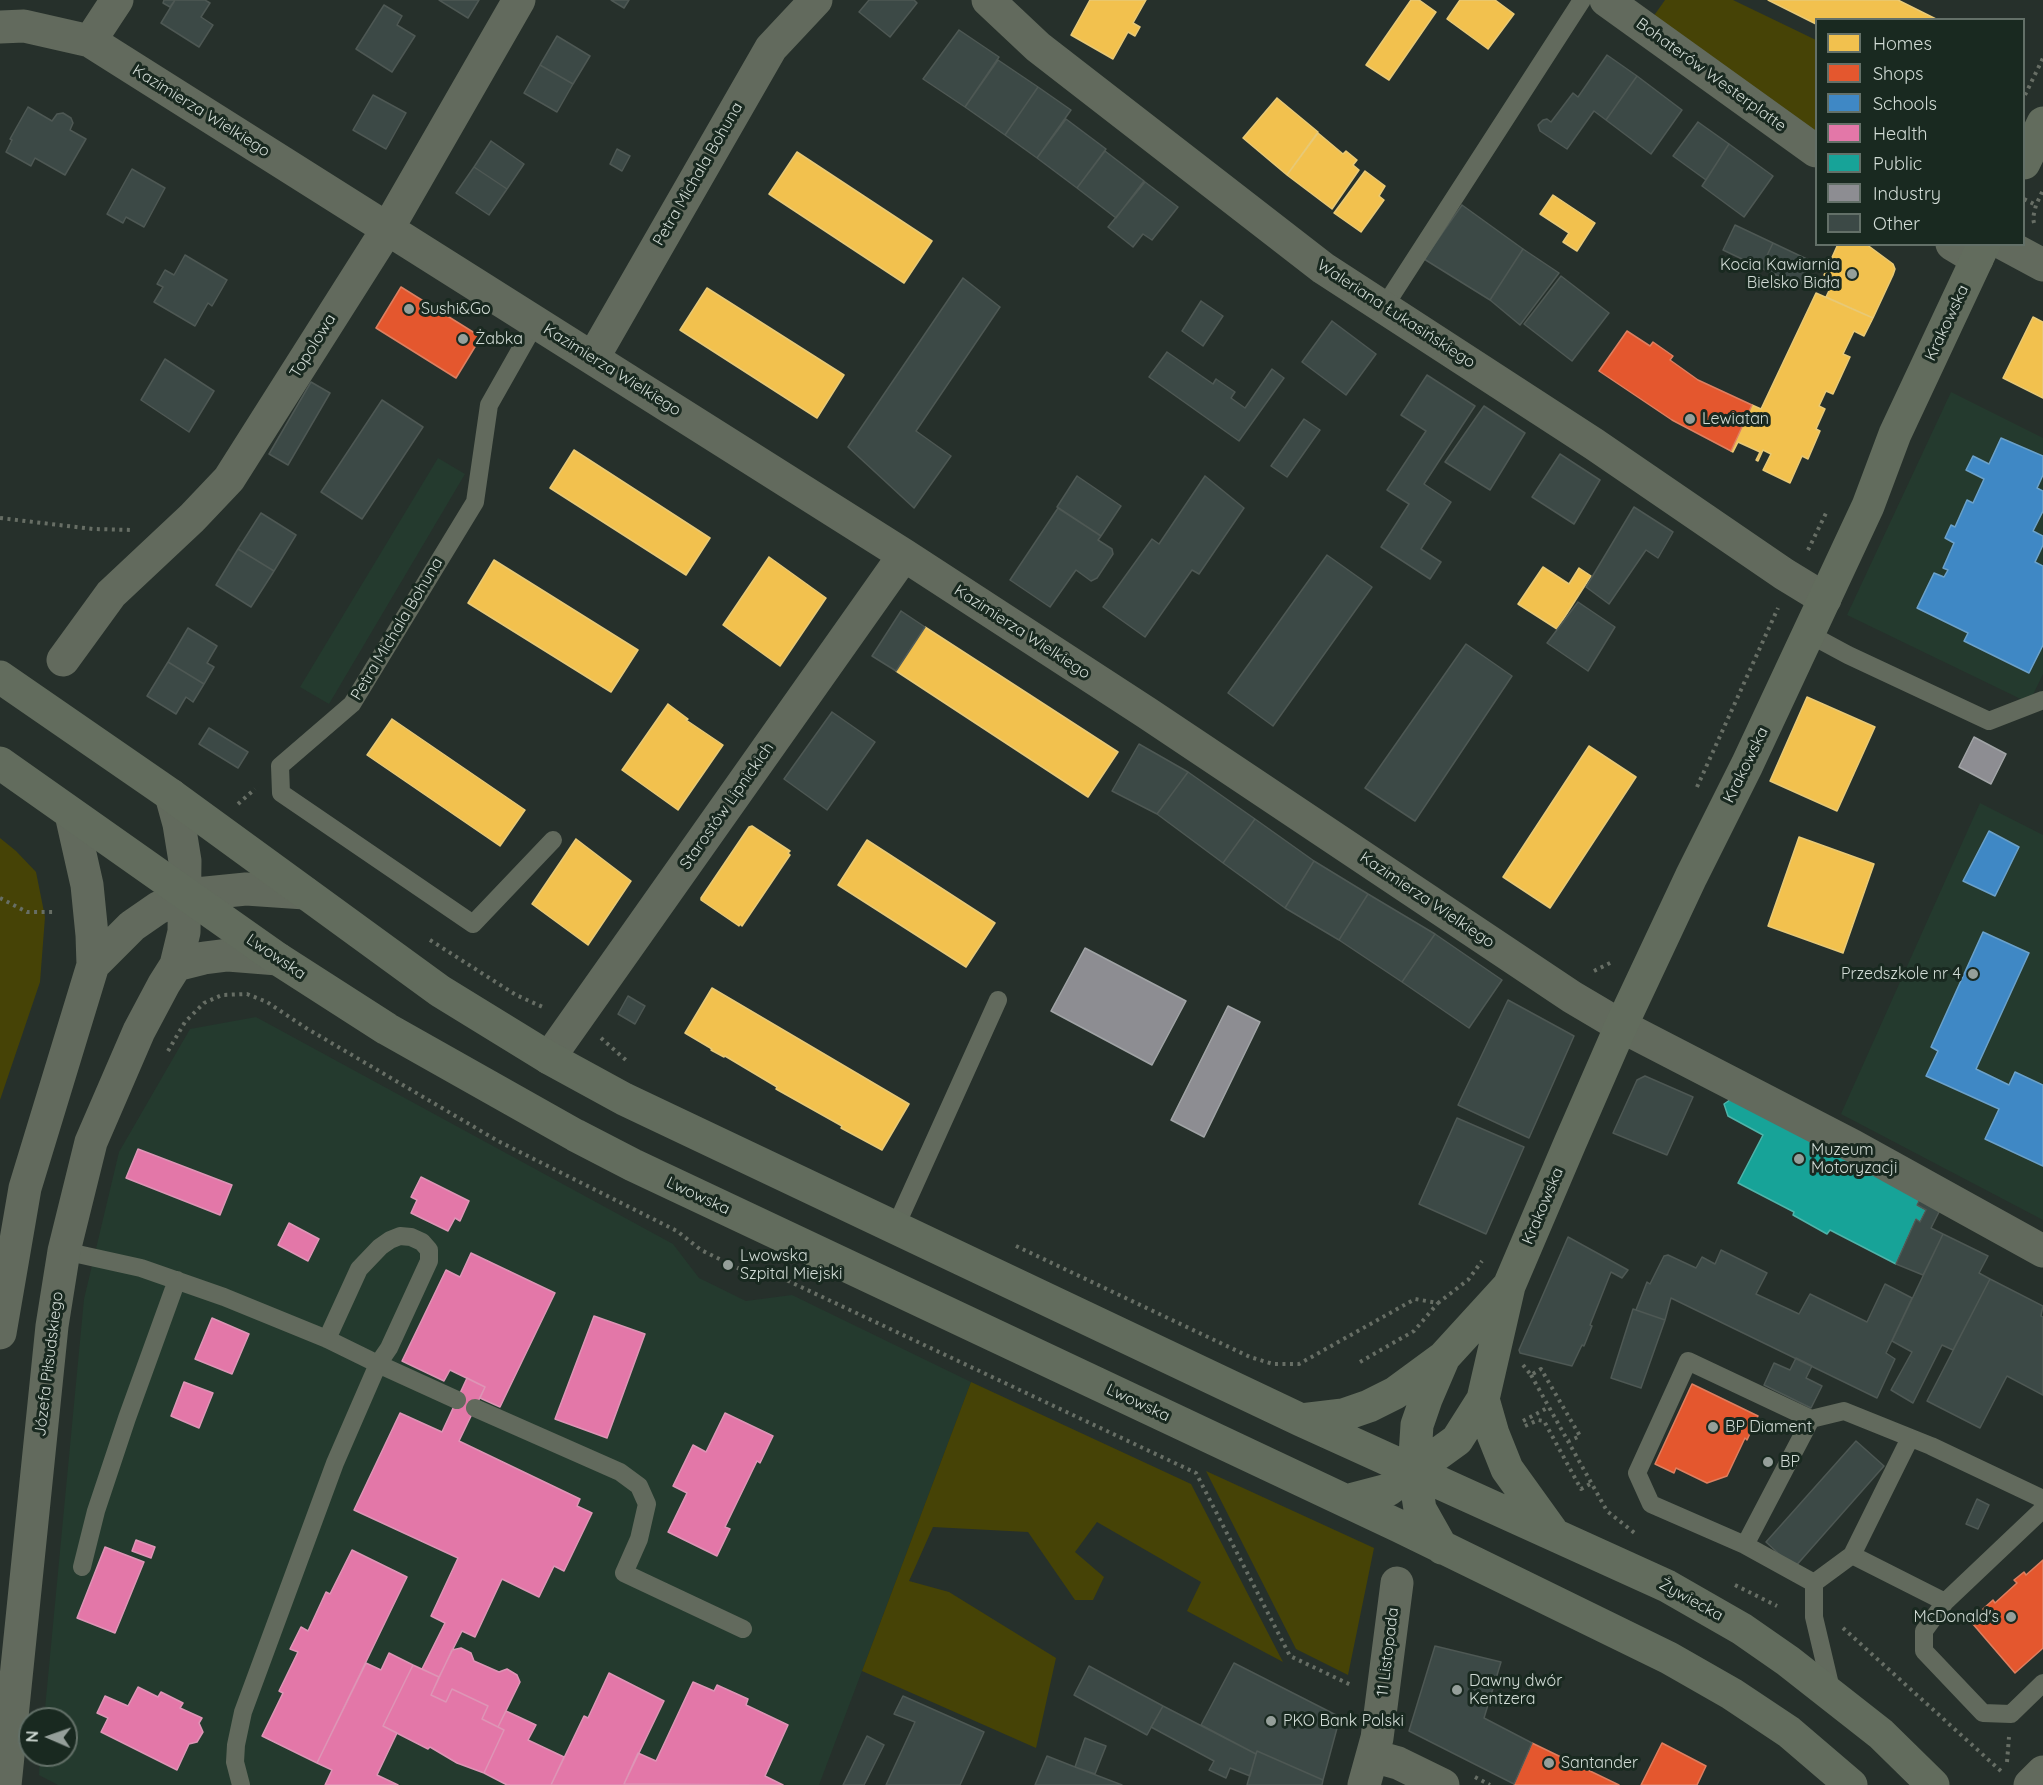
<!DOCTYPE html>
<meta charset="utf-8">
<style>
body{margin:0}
#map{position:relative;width:2043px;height:1785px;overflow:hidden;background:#26302b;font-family:Quicksand,sans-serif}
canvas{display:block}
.legend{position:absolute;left:1815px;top:18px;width:210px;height:228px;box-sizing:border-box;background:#192920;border:2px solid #637068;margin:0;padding:8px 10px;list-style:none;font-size:18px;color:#d1dbd5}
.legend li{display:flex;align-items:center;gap:12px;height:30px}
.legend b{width:30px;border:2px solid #637068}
.north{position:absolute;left:18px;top:1707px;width:60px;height:60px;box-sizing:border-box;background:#192920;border:2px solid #637068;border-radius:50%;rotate:272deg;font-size:16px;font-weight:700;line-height:24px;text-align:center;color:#d1dbd5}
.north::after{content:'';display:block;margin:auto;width:21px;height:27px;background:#959f9a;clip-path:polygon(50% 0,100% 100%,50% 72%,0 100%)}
</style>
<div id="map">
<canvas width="2043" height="1785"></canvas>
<ul class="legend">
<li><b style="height:16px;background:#f2c14e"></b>Homes</li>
<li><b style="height:16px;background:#e4572e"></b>Shops</li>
<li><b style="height:16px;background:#3f88c5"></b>Schools</li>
<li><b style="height:16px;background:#e377a8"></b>Health</li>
<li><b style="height:16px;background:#17a398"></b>Public</li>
<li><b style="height:16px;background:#8d8d92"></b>Industry</li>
<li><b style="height:16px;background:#3c4946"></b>Other</li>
</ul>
<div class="north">N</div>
</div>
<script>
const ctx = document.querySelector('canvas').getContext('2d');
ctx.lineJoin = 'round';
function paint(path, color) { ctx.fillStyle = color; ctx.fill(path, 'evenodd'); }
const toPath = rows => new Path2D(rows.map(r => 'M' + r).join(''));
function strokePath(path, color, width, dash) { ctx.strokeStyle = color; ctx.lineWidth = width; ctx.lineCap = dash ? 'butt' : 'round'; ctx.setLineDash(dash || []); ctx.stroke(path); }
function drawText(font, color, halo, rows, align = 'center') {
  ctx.font = font + ' Quicksand,sans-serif'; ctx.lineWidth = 6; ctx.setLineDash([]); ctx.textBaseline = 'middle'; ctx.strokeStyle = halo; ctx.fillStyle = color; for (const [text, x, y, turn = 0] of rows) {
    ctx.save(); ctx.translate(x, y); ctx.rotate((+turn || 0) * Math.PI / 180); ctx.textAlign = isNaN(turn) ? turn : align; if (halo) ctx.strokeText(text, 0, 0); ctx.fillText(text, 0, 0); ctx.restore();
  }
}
const built = toPath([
 [1951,392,2043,438,2043,674,2029,703,1847,615],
 [438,458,465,474,329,704,300,687],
 [1980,803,2043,835,2043,1220,1841,1114],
 [256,1017,673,1244,699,1278,746,1301,792,1295,971,1382,819,1785,58,1785,39,1775,40,1755,66,1755,66,1719,44,1719,84,1299,119,1152,190,1029]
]);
const green = toPath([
 [1665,0,1733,0,1816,40,1816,132,1653,17],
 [0,838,16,851,36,872,45,917,40,982,0,1100],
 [971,1382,1191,1484,1283,1662,1187,1611,1201,1582,1097,1522,1075,1552,1104,1577,1093,1600,1075,1600,1028,1532,933,1527,909,1581,949,1592,1056,1658,1036,1748,862,1671],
 [1206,1471,1374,1548,1348,1675,1296,1649]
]);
const homes = toPath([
 [1090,0,1146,0,1133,23,1140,27,1135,36,1128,32,1113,59,1071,35,1090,0],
 [1411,0,1419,0,1436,12,1389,80,1366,65,1411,0],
 [1460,0,1495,0,1514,14,1488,49,1447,19,1460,0],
 [1768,0,1898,0,1938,20,1816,20,1816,24,1768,0],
 [1277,98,1318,132,1287,175,1243,138,1277,98],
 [1318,133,1343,154,1346,151,1357,160,1353,165,1359,170,1332,209,1287,175,1318,133],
 [797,152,932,241,904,283,769,194,797,152],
 [1365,171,1385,186,1379,196,1384,200,1361,232,1334,213,1365,171],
 [1553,195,1595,223,1577,251,1563,242,1569,233,1540,214,1553,195],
 [1838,244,1866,244,1893,264,1895,269,1893,275,1873,318,1826,297,1834,280,1824,275,1838,244],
 [707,288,844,375,817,418,680,330,707,288],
 [1816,293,1873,318,1864,336,1854,331,1843,354,1850,357,1833,394,1826,391,1819,406,1825,409,1816,429,1820,431,1808,459,1802,456,1790,483,1763,470,1771,454,1763,450,1758,461,1756,460,1760,452,1738,442,1733,452,1731,451,1752,405,1761,409,1816,293],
 [2033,317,2043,322,2043,398,2003,378,2033,317],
 [574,450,710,538,686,575,550,488,574,450],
 [769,557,826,598,780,666,723,625,769,557],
 [494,560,638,650,611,692,468,603,494,560],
 [1543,567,1569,584,1579,568,1591,576,1557,629,1518,604,1543,567],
 [925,627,1118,752,1088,797,896,671,925,627],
 [1807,697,1875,727,1837,811,1770,781,1807,697],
 [668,704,688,719,686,720,723,745,678,810,622,770,668,704],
 [392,719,525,810,500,846,367,755,392,719],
 [1589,746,1636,777,1550,908,1503,877,1589,746],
 [752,826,790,851,788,853,790,855,742,926,740,924,739,926,701,900,701,898,749,827,752,826],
 [1799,837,1874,864,1843,953,1768,926,1799,837],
 [576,839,631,881,588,945,532,904,576,839],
 [867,840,995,923,966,967,838,885,867,840],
 [712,988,909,1104,882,1150,841,1128,842,1126,776,1089,777,1087,725,1056,724,1057,711,1050,712,1049,685,1033,712,988]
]);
const shops = toPath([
 [401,287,481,337,456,378,376,328,401,287],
 [1627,331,1650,346,1653,342,1673,356,1670,360,1698,380,1752,405,1731,451,1672,420,1599,371,1627,331],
 [1692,1384,1758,1416,1747,1440,1745,1438,1727,1476,1707,1483,1676,1468,1674,1473,1655,1464,1692,1384],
 [2043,1560,2043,1648,2015,1673,1972,1623,1985,1611,1983,1609,1993,1600,1995,1603,2017,1583,2014,1580,2024,1572,2026,1575,2043,1560],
 [1532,1743,1619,1785,1516,1785,1514,1784,1532,1743],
 [1662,1743,1706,1766,1697,1785,1641,1785,1662,1743]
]);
const schools = toPath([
 [2001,438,2043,456,2043,475,2037,488,2043,491,2043,511,2033,531,2043,536,2043,545,2035,562,2043,566,2043,645,2029,673,1964,641,1968,633,1917,608,1934,573,1944,577,1948,570,1943,568,1954,543,1945,538,1951,525,1955,527,1967,500,1973,503,1984,479,1966,470,1973,456,1989,464,2001,438],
 [1989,831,2019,847,1995,896,1963,881,1989,831],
 [1983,932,2029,953,1976,1069,2009,1085,2015,1072,2043,1085,2043,1166,1985,1139,1999,1109,1926,1076,1938,1051,1931,1047,1983,932]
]);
const health = toPath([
 [138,1149,232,1185,220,1215,126,1178,138,1149],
 [421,1177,469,1201,460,1221,455,1218,448,1231,411,1213,417,1200,411,1197,421,1177],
 [289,1223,319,1239,308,1261,278,1245,289,1223],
 [471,1253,555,1293,500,1407,480,1398,485,1387,450,1370,444,1381,402,1361,446,1270,460,1277,471,1253],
 [594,1316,645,1334,607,1438,555,1419,594,1316],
 [212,1318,249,1334,232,1374,195,1359,212,1318],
 [467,1378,485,1387,459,1441,580,1499,577,1506,592,1513,564,1571,554,1566,539,1597,502,1579,475,1637,462,1631,439,1677,422,1669,445,1623,431,1616,458,1558,354,1510,400,1413,442,1432,467,1378],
 [184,1382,213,1393,199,1428,171,1416,184,1382],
 [725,1413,773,1436,760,1463,757,1461,725,1527,730,1529,717,1556,668,1532,687,1493,673,1486,693,1445,706,1452,725,1413],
 [136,1540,155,1547,151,1558,132,1551,136,1540],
 [105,1547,144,1562,115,1633,77,1618,105,1547],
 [352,1550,407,1577,317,1763,262,1736,283,1693,279,1691,298,1652,290,1649,301,1627,308,1631,326,1592,330,1594,352,1550],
 [461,1648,471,1653,474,1661,499,1672,507,1669,517,1675,520,1682,498,1727,482,1719,488,1706,452,1689,446,1702,431,1695,452,1650,461,1648],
 [389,1653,413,1665,383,1726,397,1733,377,1775,398,1785,325,1785,332,1770,317,1763,366,1663,381,1670,389,1653],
 [413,1665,439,1677,431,1695,446,1702,452,1689,488,1706,482,1719,504,1730,484,1773,457,1763,430,1747,428,1749,383,1726,413,1665],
 [609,1673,664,1701,624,1784,628,1785,551,1785,584,1716,588,1718,609,1673],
 [693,1682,714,1691,717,1685,748,1699,746,1705,788,1725,765,1776,783,1785,624,1784,638,1753,656,1761,693,1682],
 [138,1687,158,1697,161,1692,183,1703,180,1708,202,1718,199,1723,203,1732,197,1742,189,1744,177,1770,101,1732,108,1718,97,1713,105,1696,128,1706,138,1687],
 [506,1711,536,1725,528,1740,564,1757,551,1785,507,1785,484,1773,504,1730,498,1727,506,1711]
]);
const public = toPath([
 [1734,1097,1920,1199,1917,1205,1926,1210,1920,1222,1916,1219,1896,1264,1830,1230,1827,1234,1793,1215,1794,1212,1738,1183,1763,1135,1728,1116,1724,1104,1734,1097]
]);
const industry = toPath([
 [1974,737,2006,754,1991,784,1959,767,1974,737],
 [1085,948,1186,1001,1152,1065,1051,1011,1085,948],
 [1228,1006,1260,1022,1204,1137,1171,1120,1228,1006]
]);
const building = toPath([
 [164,0,175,0,170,7,163,3,164,0],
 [175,0,205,0,210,3,201,17,213,25,199,47,161,23,175,0],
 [439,0,479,0,468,18,439,0],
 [611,0,629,0,624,8,611,0],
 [869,0,914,0,917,3,890,37,859,12,869,0],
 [384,5,402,16,397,25,415,36,392,72,356,49,384,5],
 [959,30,999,57,965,107,923,79,959,30],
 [557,36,590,56,573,84,540,65,557,36],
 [1607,55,1637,76,1606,120,1594,111,1567,149,1540,131,1538,125,1543,120,1547,119,1551,122,1573,93,1578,97,1607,55],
 [998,60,1038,87,1005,135,965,107,998,60],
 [540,65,573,84,557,112,524,93,540,65],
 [1637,76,1682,110,1651,154,1606,120,1637,76],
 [1038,87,1071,110,1037,158,1005,135,1038,87],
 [373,95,406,113,386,149,353,130,373,95],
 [28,107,52,121,57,114,63,113,71,118,73,123,70,130,86,139,65,175,35,158,31,166,6,152,12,140,10,139,28,107],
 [1066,119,1106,149,1077,188,1037,158,1066,119],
 [1698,122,1729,144,1706,180,1673,156,1698,122],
 [491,141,524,164,507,189,474,167,491,141],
 [1729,144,1773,176,1744,217,1702,186,1729,144],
 [617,149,630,156,622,171,610,164,617,149],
 [1105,151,1144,181,1116,218,1077,188,1105,151],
 [474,167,507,189,489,215,456,193,474,167],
 [132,169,165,188,144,227,126,217,123,223,107,214,132,169],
 [1145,182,1178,207,1152,240,1143,234,1133,247,1108,227,1145,182],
 [1462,205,1523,249,1490,300,1424,259,1462,205],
 [1735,225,1773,243,1761,268,1723,250,1735,225],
 [1773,243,1811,261,1800,286,1761,268,1773,243],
 [1523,249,1559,273,1520,325,1490,300,1523,249],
 [185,255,227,280,212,306,208,303,195,326,154,302,163,287,157,284,165,270,174,275,185,255],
 [1561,276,1609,313,1572,361,1524,324,1561,276],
 [963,278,1000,307,916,431,951,456,914,508,848,447,963,278],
 [1201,301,1223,316,1203,346,1182,331,1201,301],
 [1332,321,1376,354,1346,395,1302,362,1332,321],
 [1167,352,1213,384,1216,379,1235,392,1231,398,1245,408,1272,369,1284,378,1239,441,1149,377,1167,352],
 [165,359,214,391,189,432,141,400,165,359],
 [1427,375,1475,406,1424,484,1451,502,1421,549,1441,562,1430,579,1381,547,1409,504,1387,490,1426,431,1401,415,1427,375],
 [311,382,330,393,288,465,269,454,311,382],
 [382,400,423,427,362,519,321,492,382,400],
 [1484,406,1525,433,1490,490,1445,462,1484,406],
 [1304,419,1320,430,1287,477,1271,466,1304,419],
 [1560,454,1600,480,1574,524,1532,497,1560,454],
 [1077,476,1121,506,1101,536,1057,507,1077,476],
 [1205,476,1244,508,1199,574,1192,570,1145,637,1103,607,1152,539,1159,544,1205,476],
 [1634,507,1673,532,1658,558,1646,550,1609,604,1586,587,1634,507],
 [1058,508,1101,536,1098,540,1112,549,1113,554,1097,578,1091,581,1076,570,1050,607,1010,580,1058,508],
 [261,513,296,535,274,571,238,549,261,513],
 [238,549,274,571,251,607,216,585,238,549],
 [1327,555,1372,587,1273,726,1228,693,1327,555],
 [1578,602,1615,627,1588,671,1547,643,1578,602],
 [901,611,925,627,896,671,872,656,901,611],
 [188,628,217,646,207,663,214,667,204,684,168,662,188,628],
 [1466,644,1512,676,1415,821,1365,788,1466,644],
 [168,662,204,684,193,702,186,697,176,714,147,696,168,662],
 [832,712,875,742,827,810,784,779,832,712],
 [209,728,248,752,238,768,199,744,209,728],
 [1139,744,1188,772,1157,814,1112,791,1139,744],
 [1188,772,1255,819,1223,863,1157,814,1188,772],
 [1255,819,1314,861,1285,908,1223,863,1255,819],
 [1314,861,1368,894,1339,940,1285,908,1314,861],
 [1368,894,1435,934,1402,982,1339,940,1368,894],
 [1435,934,1502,980,1469,1028,1402,982,1435,934],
 [628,996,645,1006,635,1024,618,1014,628,996],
 [1508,1000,1574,1036,1529,1138,1458,1105,1508,1000],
 [1645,1076,1693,1097,1667,1155,1613,1133,1637,1080,1645,1076],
 [1457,1118,1524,1147,1486,1234,1419,1204,1457,1118],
 [1920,1199,1940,1210,1931,1228,1943,1234,1923,1275,1896,1264,1916,1219,1920,1222,1926,1210,1917,1205,1920,1199],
 [1943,1234,1988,1256,1979,1273,1990,1279,1953,1350,1942,1345,1913,1403,1891,1390,1912,1352,1892,1341,1943,1234],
 [1568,1237,1628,1270,1622,1278,1611,1272,1590,1325,1592,1326,1584,1346,1582,1345,1572,1366,1520,1353,1519,1350,1568,1237],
 [1721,1250,1767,1273,1756,1294,1799,1314,1810,1294,1867,1322,1885,1284,1912,1298,1886,1353,1895,1359,1877,1398,1671,1298,1665,1320,1636,1310,1647,1282,1650,1284,1664,1256,1668,1255,1696,1268,1702,1257,1715,1264,1721,1250],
 [1990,1279,2043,1306,2041,1316,2043,1317,2043,1395,2007,1376,1980,1428,1927,1401,1990,1279],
 [1633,1309,1665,1320,1641,1388,1611,1378,1633,1309],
 [1796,1358,1812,1366,1806,1378,1822,1386,1811,1408,1764,1385,1774,1363,1790,1370,1796,1358],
 [1856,1441,1884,1466,1794,1568,1766,1542,1856,1441],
 [1977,1499,1989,1505,1978,1529,1966,1524,1977,1499],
 [1435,1646,1501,1662,1484,1718,1532,1743,1514,1784,1409,1731,1435,1646],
 [1234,1663,1340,1717,1323,1780,1257,1751,1256,1754,1201,1725,1234,1663],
 [1089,1666,1163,1706,1147,1735,1074,1695,1089,1666],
 [903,1696,984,1732,960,1785,886,1785,915,1722,894,1714,903,1696],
 [1163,1706,1256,1754,1250,1776,1230,1768,1226,1778,1209,1770,1214,1761,1151,1727,1163,1706],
 [867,1736,884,1745,864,1785,843,1785,867,1736],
 [1085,1738,1106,1746,1095,1774,1075,1767,1085,1738],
 [1257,1751,1323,1780,1322,1785,1247,1785,1257,1751],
 [1047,1756,1075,1767,1122,1785,1035,1785,1047,1756]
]);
const path = toPath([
 [2025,95,2043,58],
 [2024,199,2036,205],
 [2034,223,2033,218,2036,205,2043,190],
 [0,518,93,529,132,530],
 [1808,550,1827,511],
 [1697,787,1778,608],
 [238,804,255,789],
 [0,898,27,912,55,912],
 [430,940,516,995,545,1008],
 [1594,971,1614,961],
 [601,1038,627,1061],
 [168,1051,185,1022,204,1003,222,995,247,994,267,1002,306,1028,498,1141,677,1231,701,1250,748,1273,782,1278,1196,1473,1290,1656,1351,1685],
 [1016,1246,1250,1357,1273,1364,1299,1364,1415,1299,1438,1303,1468,1280,1482,1261],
 [1360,1362,1414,1331,1438,1303],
 [1523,1365,1531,1375,1541,1369,1580,1436,1569,1441],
 [1531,1375,1607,1511,1637,1535],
 [1523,1421,1549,1407],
 [1525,1426,1538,1420,1544,1421,1581,1489,1592,1483],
 [1735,1585,1777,1606],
 [1843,1628,2002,1772],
 [2007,1762,2009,1737],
 [1475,1777,1490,1785]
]);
const service = toPath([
 [1384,307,1582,0],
 [536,322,489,405,475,502,352,704,280,766,281,793,473,924,553,840],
 [1809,634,1848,655,1989,721,2043,700],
 [895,1228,998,1000],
 [64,1251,141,1268,224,1297,327,1339,378,1364,335,1463,243,1712,236,1745,235,1762,241,1785],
 [327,1339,359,1269,380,1247,390,1240,400,1236,411,1237,422,1242,429,1250,429,1261,389,1348,378,1364,457,1400],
 [475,1408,620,1472,639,1486,647,1504,639,1539,624,1573,743,1629],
 [2043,1509,1945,1602,1924,1631,1924,1651,1983,1713,2011,1714,2043,1683],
 [1745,1545,1651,1504,1637,1473,1688,1361,1811,1419],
 [1852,1555,1910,1438],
 [82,1567,96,1511,127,1418,177,1280],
 [1814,1583,1852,1555,1945,1602],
 [1832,1693,1814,1617,1814,1583,1745,1545,1811,1419,1844,1411,1931,1446,2043,1499]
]);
const minor = toPath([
 [988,0,1038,47,1323,268,1594,444,1784,574,1825,599],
 [1606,0,1816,151],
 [0,27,24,26,90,41,904,555,1147,713,1572,997,1621,1026,1853,1146,2043,1251],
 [90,41,117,0],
 [1952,244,1977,259],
 [2004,244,2043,265],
 [593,358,771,48,816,0],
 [63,660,111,594,192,518,229,479,388,228,519,0],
 [549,1058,904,555],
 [1373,1756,1398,1763,1443,1785],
 [1364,1785,1377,1738,1397,1583]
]);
const tertiary = toPath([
 [93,965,132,926,158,908,186,895,246,889,305,893],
 [176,965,204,958,228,955,278,959],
 [0,1333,25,1188,93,965,92,935,87,885,71,814],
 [5,1785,52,1326,64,1251,91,1142,139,1031,164,984,176,965,184,932,185,861,179,824,171,795],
 [2030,1785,2043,1772]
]);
const secondary = toPath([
 [2024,163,2043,123],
 [0,677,171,795,440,991,549,1058,624,1099,1301,1420,1667,1586,1742,1629,1788,1661,1881,1734,1933,1785],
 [0,763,278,959,387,1029,575,1135,633,1165,1399,1526,1669,1658,1732,1694,1789,1732,1851,1785],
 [1483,1399,1493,1434,1507,1469,1553,1533],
 [1301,1420,1343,1415,1369,1406,1395,1393,1444,1357],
 [1346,1501,1388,1490,1457,1440,1483,1399,1509,1286,1570,1143,1621,1026,1691,877,1747,765,1868,506,1895,434,1984,244],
 [1442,1548,1420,1509,1414,1471,1417,1425,1426,1399,1444,1357,1508,1287]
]);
const markers = [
 [1852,274,6,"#959f9a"],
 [409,309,6,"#959f9a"],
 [463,339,6,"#959f9a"],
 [1690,419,6,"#959f9a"],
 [1973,974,6,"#959f9a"],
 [1799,1159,6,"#959f9a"],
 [728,1265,6,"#959f9a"],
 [1713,1427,6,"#959f9a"],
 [1768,1462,6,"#959f9a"],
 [2011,1617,6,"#959f9a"],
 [1457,1690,6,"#959f9a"],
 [1271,1721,6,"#959f9a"],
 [1549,1763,6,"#959f9a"]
];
const streetNames = [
 ["Bohaterów Westerplatte",1711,75,36],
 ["Kazimierza Wielkiego",201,111,32],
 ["Petra Michala Bohuna",698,174,-60],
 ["Waleriana Łukasińskiego",1396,314,33],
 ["Krakowska",1947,323,-65],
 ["Topolowa",313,346,-58],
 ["Kazimierza Wielkiego",612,370,32],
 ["Petra Michala Bohuna",397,629,-59],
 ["Kazimierza Wielkiego",1022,632,33],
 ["Krakowska",1746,765,-64],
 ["Starostów Lipnickich",727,806,-55],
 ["Kazimierza Wielkiego",1427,900,34],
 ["Lwowska",276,957,34],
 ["Lwowska",698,1196,25],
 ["Krakowska",1543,1206,-67],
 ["Józefa Piłsudskiego",49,1364,-83],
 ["Lwowska",1138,1403,25],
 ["Żywiecka",1691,1600,29],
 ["11 Listopada",1388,1652,-83]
];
const poiNames = [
 ["Kocia Kawiarnia",1840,265,"right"],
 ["Bielsko Biała",1840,283,"right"],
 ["Sushi&Go",421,309],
 ["Żabka",475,339],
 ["Lewiatan",1702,419],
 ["Przedszkole nr 4",1961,974,"right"],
 ["Muzeum",1811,1150],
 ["Motoryzacji",1811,1168],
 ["Lwowska",740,1256],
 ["Szpital Miejski",740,1274],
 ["BP Diament",1725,1427],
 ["BP",1780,1462],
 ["McDonald's",1999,1617,"right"],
 ["Dawny dwór",1469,1681],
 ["Kentzera",1469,1699],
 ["PKO Bank Polski",1283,1721],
 ["Santander",1561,1763]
];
paint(built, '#243a2e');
paint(green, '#464306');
paint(homes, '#f2c14e');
strokePath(homes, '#e8c976', 1.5);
paint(shops, '#e4572e');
strokePath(shops, '#de7f60', 1.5);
paint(schools, '#3f88c5');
strokePath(schools, '#6ba1ca', 1.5);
paint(health, '#e377a8');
strokePath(health, '#de95b6', 1.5);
paint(public, '#17a398');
strokePath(public, '#4fb4aa', 1.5);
paint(industry, '#8d8d92');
strokePath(industry, '#a1a4a6', 1.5);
paint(building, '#3c4946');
strokePath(building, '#4e5854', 1.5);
strokePath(path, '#676e65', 4, [3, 4.5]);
strokePath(service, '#626a5d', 18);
strokePath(minor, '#626a5d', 33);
strokePath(tertiary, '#626a5d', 33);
strokePath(secondary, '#626c5d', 33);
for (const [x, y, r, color] of markers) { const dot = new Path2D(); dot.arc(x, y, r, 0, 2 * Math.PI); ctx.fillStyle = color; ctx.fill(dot); strokePath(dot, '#192920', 2); }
drawText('16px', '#d1dbd5', '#192920', streetNames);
drawText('16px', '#d1dbd5', '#192920', poiNames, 'left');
</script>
